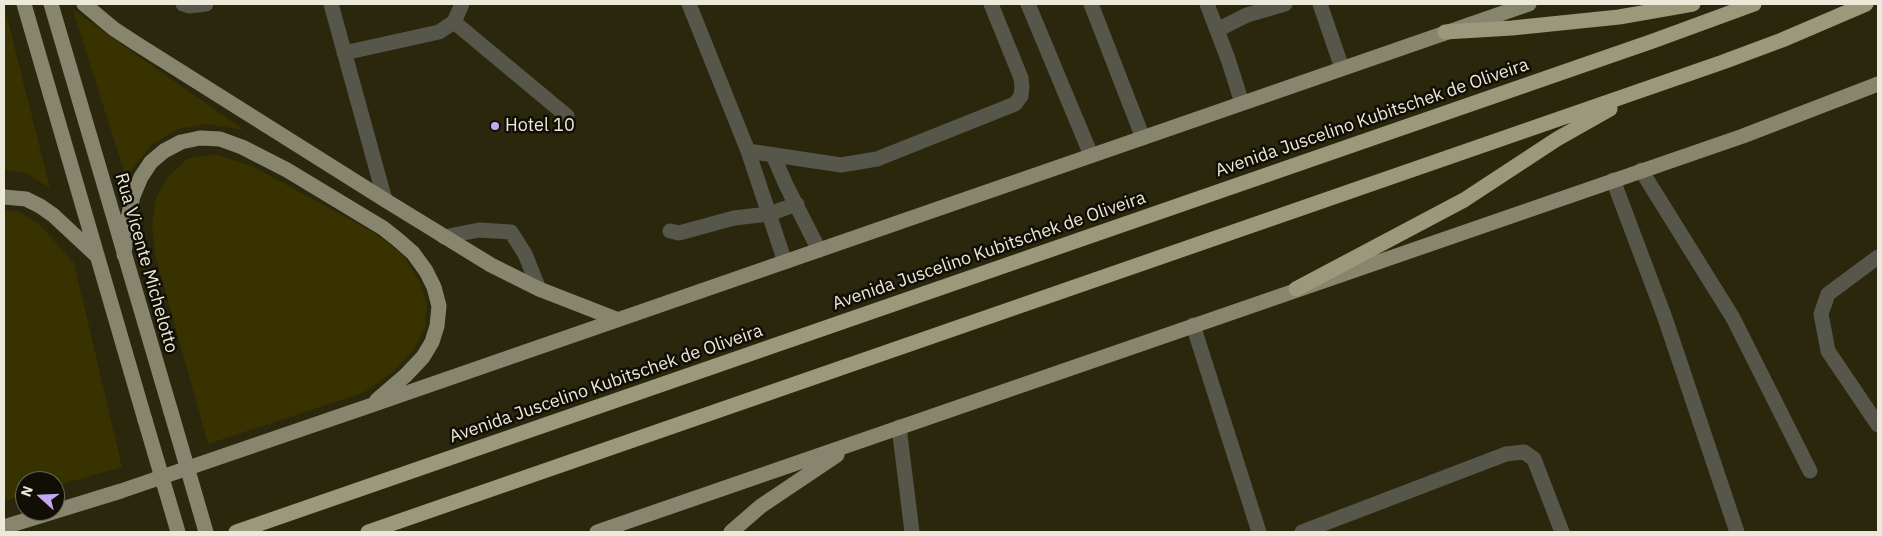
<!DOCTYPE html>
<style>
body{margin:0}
#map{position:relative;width:1882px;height:536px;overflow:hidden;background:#2a270d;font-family:"IBM Plex Sans",sans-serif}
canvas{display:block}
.frame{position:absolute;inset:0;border:5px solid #ebe9da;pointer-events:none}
.north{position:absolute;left:15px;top:471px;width:50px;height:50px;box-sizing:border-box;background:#110f05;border:1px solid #68665a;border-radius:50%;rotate:290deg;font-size:14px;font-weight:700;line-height:20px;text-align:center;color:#ebe9da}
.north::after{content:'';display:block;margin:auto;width:18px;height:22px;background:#c4a7f1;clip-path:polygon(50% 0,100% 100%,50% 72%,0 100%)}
</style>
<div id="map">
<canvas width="1882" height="536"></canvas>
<div class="frame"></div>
<div class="north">N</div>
</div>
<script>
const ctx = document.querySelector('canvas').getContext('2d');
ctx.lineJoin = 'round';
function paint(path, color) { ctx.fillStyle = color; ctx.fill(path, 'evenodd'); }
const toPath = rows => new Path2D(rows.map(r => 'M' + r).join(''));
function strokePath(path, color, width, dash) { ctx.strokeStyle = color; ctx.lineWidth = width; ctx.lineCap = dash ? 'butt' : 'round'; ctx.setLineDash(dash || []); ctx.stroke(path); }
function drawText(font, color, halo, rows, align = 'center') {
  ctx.font = font + ' "IBM Plex Sans",sans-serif'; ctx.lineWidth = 5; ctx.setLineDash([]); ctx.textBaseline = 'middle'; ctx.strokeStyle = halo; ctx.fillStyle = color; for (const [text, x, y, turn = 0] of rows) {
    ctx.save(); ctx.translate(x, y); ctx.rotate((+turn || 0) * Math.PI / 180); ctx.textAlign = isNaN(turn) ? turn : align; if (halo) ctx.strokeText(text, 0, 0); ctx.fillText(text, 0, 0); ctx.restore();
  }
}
const green = toPath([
 [4,5,50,188,26,173,4,170],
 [73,10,137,55,244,130,207,124,178,129,151,145,126,178],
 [215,154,254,167,375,233,404,256,420,282,427,304,425,328,413,351,392,373,365,392,208,444,155,254,152,225,156,198,169,176,187,159],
 [4,210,20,212,39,224,74,263,122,467,55,486,55,481,25,481,25,495,4,501]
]);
const minor = toPath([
 [183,4,189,6,206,4],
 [331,4,385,200],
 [689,4,748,151,785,262],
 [1028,4,1091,155],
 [1091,4,1143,138],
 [1207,4,1228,59,1242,103],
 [1320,4,1342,68],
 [454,22,567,116],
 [1217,30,1247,15,1285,4],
 [344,53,439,32,454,22,462,4],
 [748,151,841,165,877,159,1015,104,1021,96,1022,87,1021,78,991,4],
 [773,155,786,185,819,250],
 [1641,170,1733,318,1810,471],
 [1613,180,1665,318,1737,532],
 [670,231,679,233,734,218,769,214,797,204],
 [444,237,479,230,511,232,525,254,539,289],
 [1878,257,1828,294,1821,314,1828,351,1878,425],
 [1193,325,1259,532],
 [899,427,912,532],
 [1302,532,1506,454,1524,452,1534,459,1562,532]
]);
const major = toPath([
 [24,4,145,420],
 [51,4,171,412],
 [84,4,114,29,137,44,385,200,491,265,539,289,616,319],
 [4,197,26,199,40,206,53,215,97,256],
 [124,255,128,218,133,196,141,177,151,162,164,151,181,142,200,138,220,139,242,147,287,170,383,228,397,239,413,253,426,271,434,287,439,306,437,326,432,342,423,357,406,375,377,400],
 [4,527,121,491,369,406,1529,4],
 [597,532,1743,136,1878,84],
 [731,532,761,506,837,455]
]);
const highway = toPath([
 [1445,32,1512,28,1619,17,1693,4],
 [1296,289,1464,200,1557,139,1610,109],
 [236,532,1653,41,1754,4],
 [368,532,1723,62,1782,40,1866,4]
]);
const majorBridge = toPath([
 [171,412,206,532],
 [145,420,178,532]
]);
const markers = [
 [495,126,5,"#c4a7f1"]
];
const streetNames = [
 ["Avenida Juscelino Kubitschek de Oliveira",1372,118,-19],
 ["Avenida Juscelino Kubitschek de Oliveira",989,251,-19],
 ["Rua Vicente Michelotto",146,263,74],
 ["Avenida Juscelino Kubitschek de Oliveira",606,384,-19]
];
const poiNames = [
 ["Hotel 10",505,126]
];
paint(green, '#383100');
strokePath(minor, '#57564b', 15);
strokePath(major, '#88856e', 15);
strokePath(highway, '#9c987b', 15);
strokePath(majorBridge, '#88856e', 15);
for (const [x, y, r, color] of markers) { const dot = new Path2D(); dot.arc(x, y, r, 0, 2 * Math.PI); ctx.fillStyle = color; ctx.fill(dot); strokePath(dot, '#110f05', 2); }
drawText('18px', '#ebe9da', '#110f05', streetNames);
drawText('18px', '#ebe9da', '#110f05', poiNames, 'left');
</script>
